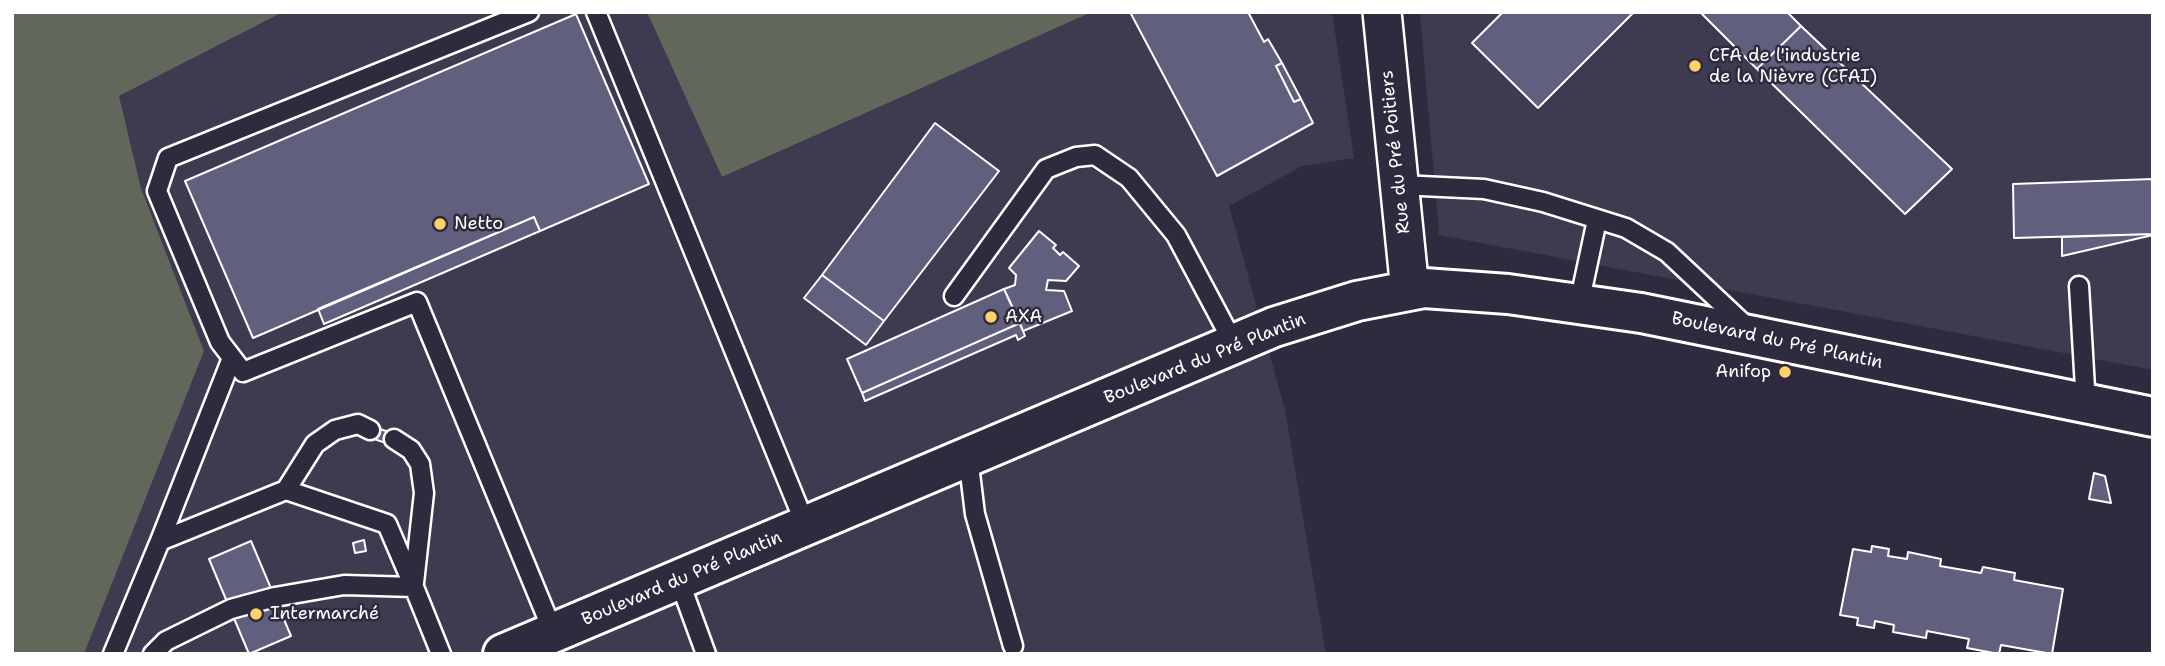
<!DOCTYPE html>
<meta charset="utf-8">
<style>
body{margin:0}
#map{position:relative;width:2165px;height:666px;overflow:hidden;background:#2f2a3d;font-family:"Shantell Sans",sans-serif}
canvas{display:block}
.frame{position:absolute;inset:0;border:14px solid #fff;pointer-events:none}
</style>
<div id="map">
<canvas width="2165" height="666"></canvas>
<div class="frame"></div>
</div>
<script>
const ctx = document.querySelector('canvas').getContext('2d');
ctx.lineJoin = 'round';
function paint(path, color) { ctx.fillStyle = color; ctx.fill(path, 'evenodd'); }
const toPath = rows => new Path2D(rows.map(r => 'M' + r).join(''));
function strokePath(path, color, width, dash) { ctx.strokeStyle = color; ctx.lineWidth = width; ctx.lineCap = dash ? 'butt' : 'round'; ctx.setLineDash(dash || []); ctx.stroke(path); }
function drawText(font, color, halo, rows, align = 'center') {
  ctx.font = font + ' "Shantell Sans",sans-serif'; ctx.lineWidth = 5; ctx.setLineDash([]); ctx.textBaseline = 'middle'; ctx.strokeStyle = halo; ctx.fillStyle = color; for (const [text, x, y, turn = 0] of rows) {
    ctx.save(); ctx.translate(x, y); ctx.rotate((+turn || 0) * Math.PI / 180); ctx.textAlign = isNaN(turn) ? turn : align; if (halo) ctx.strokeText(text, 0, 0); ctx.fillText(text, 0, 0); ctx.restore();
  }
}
const built = toPath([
 [283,12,647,12,722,177,1092,12,1332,12,1354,158,1302,166,1229,206,1285,410,1326,654,84,654,204,351,141,188,119,96],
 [1420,12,2153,12,2153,370,1439,235]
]);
const green = toPath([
 [12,12,283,12,119,96,141,188,204,351,84,654,15,654,12,644],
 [647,12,1092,12,722,177]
]);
const building = toPath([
 [1130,12,1248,12,1264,42,1268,39,1282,63,1276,66,1294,102,1301,99,1313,123,1217,176,1130,12],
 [1503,12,1634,12,1538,108,1472,43,1503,12],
 [1700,12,1787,12,1801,26,1757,69,1700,12],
 [576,14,649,184,540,231,534,217,253,338,185,181,576,14],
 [1801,26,1952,169,1905,214,1757,69,1801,26],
 [1282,63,1301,99,1294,102,1276,66,1282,63],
 [935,123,999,171,884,321,822,275,935,123],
 [2153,179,2153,234,2014,238,2013,184,2153,179],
 [534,217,540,231,324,324,318,309,534,217],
 [1039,231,1056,245,1053,248,1060,255,1063,252,1079,266,1066,281,1048,280,1046,290,1064,291,1072,311,1023,331,1004,289,1015,285,1016,275,1009,268,1039,231],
 [2153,234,2153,235,2062,256,2062,237,2153,234],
 [822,275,884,321,866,345,804,298,822,275],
 [1004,289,1020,323,862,393,847,359,1004,289],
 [1020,323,1025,336,1018,340,1016,335,865,401,862,393,1020,323],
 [371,426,395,434,392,445,368,437,371,426],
 [2094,473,2105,476,2111,503,2089,499,2094,473],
 [364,540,366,551,355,553,353,543,364,540],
 [251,541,291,636,249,654,209,559,251,541],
 [1872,546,1889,549,1888,556,1907,559,1908,552,1941,559,1940,566,1981,573,1983,567,2015,573,2014,580,2063,589,2052,654,2001,645,1999,654,1967,648,1969,639,1927,631,1926,638,1893,632,1894,625,1875,621,1874,628,1857,625,1858,618,1840,615,1853,549,1871,552,1872,546]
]);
const service = toPath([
 [529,12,168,158,157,191,220,342,243,372,417,302,554,634],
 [596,12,806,526],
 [1400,185,1484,189,1543,202,1626,228,1667,252,1748,328],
 [2079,286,2086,405],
 [954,296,1046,169,1076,157,1095,155,1129,178,1176,235,1234,344],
 [1579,304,1597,220],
 [394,439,411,450,420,464,424,493,414,583],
 [968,457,975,514,1013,646],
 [286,490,315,444,335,430,358,424,370,430],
 [160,541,232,358],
 [679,580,706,654],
 [113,654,160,541,286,490,387,524,414,587],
 [153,654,166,641,231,609,275,597,344,585,414,587,441,654]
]);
const minor = toPath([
 [1382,12,1410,291]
]);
const tertiary = toPath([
 [503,654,1274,327,1357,301,1424,288,1508,294,1641,313,2153,417]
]);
const markers = [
 [1695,66,7,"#ffd166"],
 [440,224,7,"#ffd166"],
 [991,317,7,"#ffd166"],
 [1785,372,7,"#ffd166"],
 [256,614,7,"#ffd166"]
];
const poiNames = [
 ["CFA de l'industrie",1709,56],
 ["de la Nièvre (CFAI)",1709,77],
 ["Netto",454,224],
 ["AXA",1005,317],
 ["Anifop",1771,372,"right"],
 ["Intermarché",270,614]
];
const streetNames = [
 ["Rue du Pré Poitiers",1396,152,-96],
 ["Boulevard du Pré Plantin",1777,341,12],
 ["Boulevard du Pré Plantin",1205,359,-22],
 ["Boulevard du Pré Plantin",682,579,-23]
];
paint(built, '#3e3a50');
paint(green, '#61685b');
paint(building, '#605f7d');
strokePath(building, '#fff', 2);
strokePath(service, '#fff', 23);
strokePath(minor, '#fff', 42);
strokePath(tertiary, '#fff', 44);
strokePath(service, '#2f2a3d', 18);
strokePath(minor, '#2f2a3d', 37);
strokePath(tertiary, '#2f2a3d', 38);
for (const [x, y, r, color] of markers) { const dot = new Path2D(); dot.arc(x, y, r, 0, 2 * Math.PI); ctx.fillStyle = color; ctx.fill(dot); strokePath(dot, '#2f2a3d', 2.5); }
drawText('18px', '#fff', '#2f2a3d', poiNames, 'left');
drawText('18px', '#fff', '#2f2a3d', streetNames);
</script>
